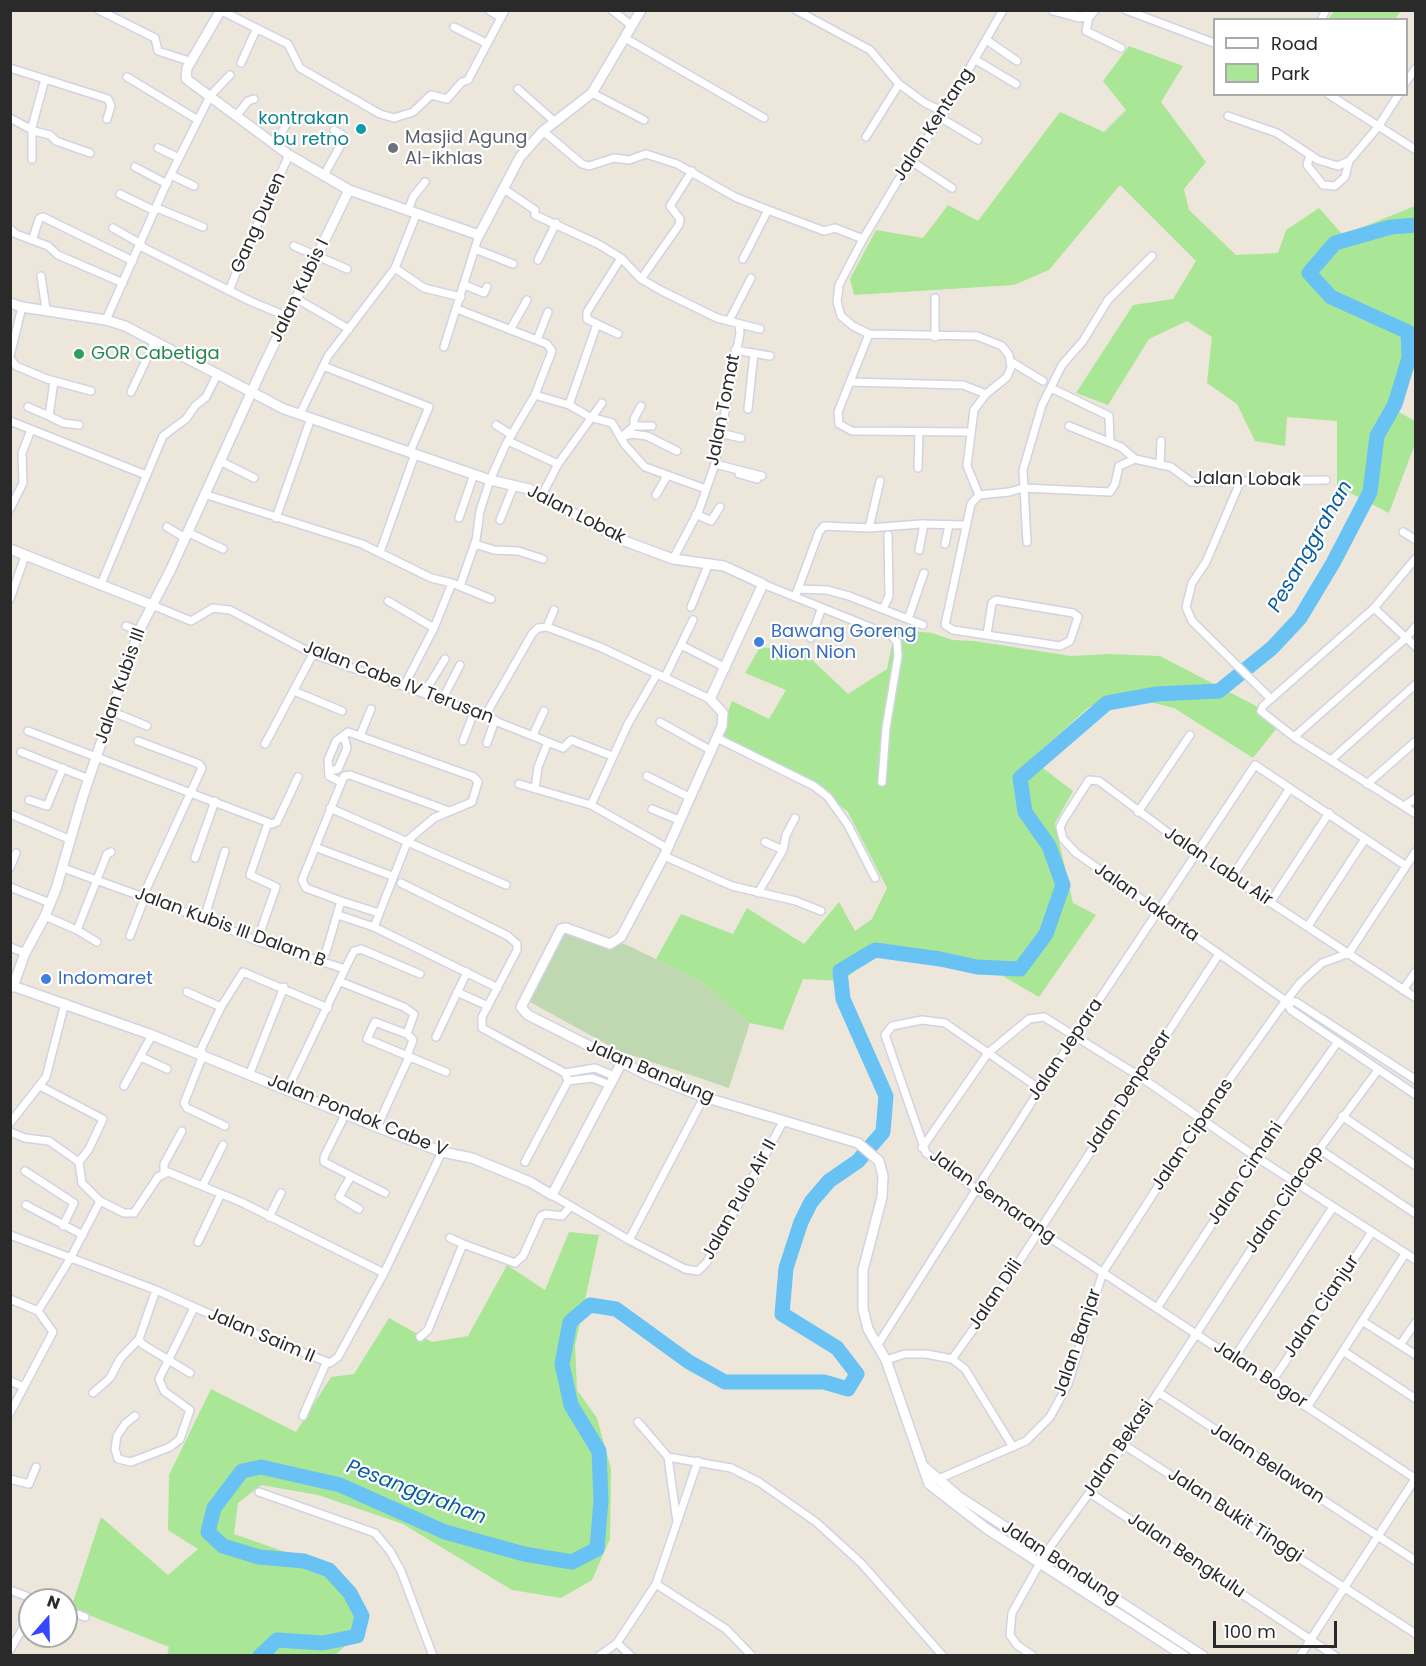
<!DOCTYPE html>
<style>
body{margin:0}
#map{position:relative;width:1426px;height:1666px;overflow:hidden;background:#ede7db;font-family:Poppins,sans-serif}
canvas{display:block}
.frame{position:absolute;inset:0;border:12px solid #2a2a2a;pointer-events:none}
.legend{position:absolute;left:1213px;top:18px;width:195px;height:78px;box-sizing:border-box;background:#fff;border:2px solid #aaa;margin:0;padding:8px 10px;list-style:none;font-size:18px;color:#2a2a2a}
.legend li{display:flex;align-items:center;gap:12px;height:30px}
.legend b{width:30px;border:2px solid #aaa}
.north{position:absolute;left:18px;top:1588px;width:60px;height:60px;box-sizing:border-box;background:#fff;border:2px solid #aaa;border-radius:50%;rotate:20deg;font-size:16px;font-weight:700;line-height:24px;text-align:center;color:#2a2a2a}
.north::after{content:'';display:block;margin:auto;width:21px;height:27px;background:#3648ff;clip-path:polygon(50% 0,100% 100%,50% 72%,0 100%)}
.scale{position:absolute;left:1213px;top:1621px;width:124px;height:27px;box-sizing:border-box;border:3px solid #2a2a2a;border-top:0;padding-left:8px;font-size:18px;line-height:21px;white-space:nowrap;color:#2a2a2a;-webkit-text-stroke:4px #fff;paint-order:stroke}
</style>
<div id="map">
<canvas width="1426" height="1666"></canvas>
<div class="frame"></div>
<ul class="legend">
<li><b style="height:8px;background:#fff"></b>Road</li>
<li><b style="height:16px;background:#a9e695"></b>Park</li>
</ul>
<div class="north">N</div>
<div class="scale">100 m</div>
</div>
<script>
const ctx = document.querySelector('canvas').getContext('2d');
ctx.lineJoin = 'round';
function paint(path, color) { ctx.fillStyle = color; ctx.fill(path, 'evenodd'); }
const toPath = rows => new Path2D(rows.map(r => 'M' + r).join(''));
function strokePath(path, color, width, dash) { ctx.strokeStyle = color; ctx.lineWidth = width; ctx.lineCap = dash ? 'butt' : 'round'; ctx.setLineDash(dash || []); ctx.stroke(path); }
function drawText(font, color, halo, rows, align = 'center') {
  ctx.font = font + ' Poppins,sans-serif'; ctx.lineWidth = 4.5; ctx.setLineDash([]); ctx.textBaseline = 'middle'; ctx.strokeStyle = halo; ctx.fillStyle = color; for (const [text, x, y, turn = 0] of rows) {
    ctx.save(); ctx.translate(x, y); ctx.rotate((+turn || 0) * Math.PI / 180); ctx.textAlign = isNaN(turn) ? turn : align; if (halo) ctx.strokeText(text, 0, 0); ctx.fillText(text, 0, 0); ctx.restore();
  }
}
const green = toPath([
 [1335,10,1401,10,1401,11,1395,19,1328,19],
 [1129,46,1183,66,1161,102,1206,162,1184,189,1189,210,1236,255,1278,253,1286,230,1319,208,1343,235,1415,206,1415,365,1397,411,1415,421,1415,444,1389,513,1337,486,1337,421,1287,417,1285,446,1255,441,1237,404,1207,383,1212,337,1187,321,1149,339,1108,405,1076,393,1133,305,1173,299,1196,261,1120,185,1049,270,1014,285,854,295,850,279,876,230,923,238,948,205,978,221,1060,112,1104,132,1126,110,1103,81],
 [895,629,932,633,953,640,974,641,1071,656,1109,654,1160,656,1256,706,1280,724,1253,758,1174,708,1121,695,1089,707,1031,759,1073,791,1055,823,1073,903,1096,915,1039,997,1001,975,938,959,877,954,842,981,803,979,783,1030,750,1023,699,980,656,959,681,914,733,934,747,908,804,944,839,902,855,931,872,919,887,888,848,812,808,779,720,734,732,701,769,719,786,690,745,673,760,647,803,651,848,694,887,669],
 [569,1232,599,1235,575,1346,577,1390,597,1418,611,1469,610,1539,592,1580,561,1598,512,1590,403,1524,318,1495,261,1485,238,1503,234,1534,331,1568,357,1604,359,1634,335,1655,167,1655,169,1647,71,1608,101,1517,168,1575,198,1549,168,1530,169,1475,211,1389,296,1432,331,1377,354,1374,389,1318,432,1342,468,1336,507,1265,545,1290]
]);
const cemetery = toPath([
 [567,926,627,945,699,980,750,1023,729,1088,619,1051,530,1002]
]);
const river = toPath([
 [260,1656,277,1640,323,1643,357,1636,362,1616,350,1593,329,1570,304,1561,259,1557,223,1546,208,1532,214,1508,242,1471,261,1467,340,1485,445,1532,524,1554,572,1562,597,1549,601,1500,599,1451,571,1405,562,1364,570,1322,590,1305,616,1309,689,1362,725,1382,824,1382,848,1389,857,1374,837,1348,782,1314,786,1268,801,1222,811,1202,829,1181,858,1161,883,1132,886,1096,843,999,840,971,875,950,940,959,977,967,1020,969,1046,934,1063,885,1049,846,1025,812,1020,778,1107,703,1157,694,1219,691,1272,648,1300,618,1333,563,1370,492,1377,436,1395,404,1409,358,1408,332,1331,297,1309,273,1335,243,1391,227,1416,225]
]);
const minor = toPath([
 [99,10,155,38,158,51,192,62],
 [220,10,288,44,300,68,380,114,394,118,413,112,431,95,447,99,462,82,468,80,505,10],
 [612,10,632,26],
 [796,10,870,50,899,84,925,103,944,112],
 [1126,10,1214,43],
 [490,11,500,17],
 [1089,16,1086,31,1121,48],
 [1321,20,1326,10],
 [454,27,486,43],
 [625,38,764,118],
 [988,41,1017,61],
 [976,60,1016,84],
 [241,63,256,30],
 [10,68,108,99,111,106,107,119],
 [127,77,198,120],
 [1406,82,1416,68],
 [518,89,554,121],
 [592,93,644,120],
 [1328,94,1416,150],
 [237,115,248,101,254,99],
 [1228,116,1277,133,1318,160,1338,166,1349,161,1378,127,1399,94],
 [10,118,34,131,50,135,56,141,90,153],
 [941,118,978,140],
 [543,131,582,164,589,166,614,158,629,160,646,154,677,164,735,197,768,210,824,231,835,228,863,239],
 [866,137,899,84],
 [274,145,290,118],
 [158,148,179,158],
 [1310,155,1307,165,1323,185,1335,186,1345,177,1349,161],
 [32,159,32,127,45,79],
 [911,161,952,188],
 [135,167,167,184],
 [171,175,194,186],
 [324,175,344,139,343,135,334,130],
 [504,189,535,210,535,215,598,244,621,258,641,279,662,291,717,318,760,329],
 [120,194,155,211],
 [157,208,203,227],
 [408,211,413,197,425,182],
 [113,228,141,244],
 [10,229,16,234,48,246,58,255,123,283],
 [33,238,39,219,43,217,133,261],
 [140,246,250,301,288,317],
 [294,246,347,269],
 [475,249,513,264],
 [743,259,768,210],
 [538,260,556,223],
 [395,268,424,288,461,297],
 [41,276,46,309],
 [641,279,679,225,680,219,670,206,692,171],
 [465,285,484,293,487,287],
 [229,291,242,258,289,155],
 [297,299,349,329],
 [457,309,547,344,552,351,535,395,506,444,490,480,480,511,476,540,460,586],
 [106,320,168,180,210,96,230,75],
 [729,321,751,278],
 [597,324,618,334],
 [510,330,527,300],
 [869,334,838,412,839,424,852,431,970,432],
 [935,337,935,298],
 [537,340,548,312],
 [444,347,479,235],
 [735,350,770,356],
 [10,356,22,307],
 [10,358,16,366,47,379,91,391],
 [1010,361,1043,381],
 [323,366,429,407,410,452],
 [850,382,963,385,986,394],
 [1051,388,1109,416,1110,442],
 [131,392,155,341],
 [535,395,569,405,590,417,612,423,625,445,645,467,706,489],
 [569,405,597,324,587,319,587,312,621,258],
 [28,407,49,416,54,381],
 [748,409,754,353],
 [300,414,328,356,395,268,416,215],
 [49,416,63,423,79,425],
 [10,421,146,475],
 [496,425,512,435],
 [634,426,634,419,641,406],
 [1069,426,1121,447,1135,459],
 [720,433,741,438],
 [625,434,634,426,652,426],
 [622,437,632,434,647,436,677,451],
 [508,441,558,464],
 [220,461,254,478],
 [715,464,762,476],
 [1160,465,1161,441],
 [918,468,919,432],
 [739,474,757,479],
 [1241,480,1206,562,1192,583,1186,607,1192,621,1271,699],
 [204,494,362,544,431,578,452,583,491,599],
 [542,495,558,464,602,403],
 [656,495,667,476],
 [979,495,967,466,974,410,986,394,1007,377,1011,367,1009,355,1002,346,977,336,869,334,853,326,841,316,837,302,839,285,863,239,897,182,941,118,1003,10],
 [10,509,23,483,22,453,31,430],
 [696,514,711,521,720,507],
 [276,518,311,418],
 [459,518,474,474],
 [500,520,514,485],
 [167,527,185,538],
 [869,528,880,481],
 [187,532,223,549],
 [1403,532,1416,540],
 [1027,542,1023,470,1042,405,1062,365,1083,341,1108,300,1152,256],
 [475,544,494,550,518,551,543,559],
 [945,544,949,525],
 [919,550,924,524],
 [380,552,415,454],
 [1416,558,1374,608,1263,706,1261,711,1294,737,1416,814],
 [673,559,699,510,715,464,740,333,739,325],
 [101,584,163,436,186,419,195,406,206,397,218,373],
 [763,584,892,636,897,642,898,656,886,728,882,782],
 [799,589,827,590,849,596,923,625],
 [795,597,819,532,824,526,869,528,921,524,965,525],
 [10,599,25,556],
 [388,601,434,628],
 [152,605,191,621,213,608,230,610,313,654,442,700,563,748,571,740,612,756],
 [691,607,709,563],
 [1374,608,1416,647],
 [883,609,889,596,888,535],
 [908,619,924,573],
 [126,626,139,631],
 [547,627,554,610],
 [987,634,992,603,996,600,1073,613,1078,617,1070,641,1060,646,953,630,945,625,971,504,979,495,1009,492,1023,488,1110,492,1115,484,1119,466,1135,459,1171,467,1191,482,1326,480],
 [811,638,821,610],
 [681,645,726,668],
 [665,677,693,620],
 [404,686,434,628,452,583],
 [294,691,342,711],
 [424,693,445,659],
 [442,700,460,665],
 [113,712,147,726],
 [485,716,532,634,538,628,547,627,600,647,710,699],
 [660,722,712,751],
 [28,731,272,824,277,822,298,777],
 [533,735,544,711],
 [360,736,371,709],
 [1294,737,1406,638,1416,626],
 [717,738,814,786,828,797,848,825,875,878],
 [138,741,199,764,202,768,143,896],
 [463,741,474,712],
 [487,743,495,720],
 [265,744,313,654],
 [21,752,89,779],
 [1331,760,1416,684],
 [330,771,338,769,347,748,344,736],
 [647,776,689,797],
 [341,782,329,776,328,760,336,741,348,732,474,777,478,782,472,802,434,818,408,840,374,927],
 [519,784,591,805,667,848],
 [1367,784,1416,741],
 [535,789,538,767,548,742],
 [29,800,47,806,63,768],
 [591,805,628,724,657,674],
 [1404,806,1416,798],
 [330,808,506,885],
 [652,809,679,820],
 [1138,812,1190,735],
 [10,814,71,840],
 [765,842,783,850,786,835,795,818],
 [315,847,392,876],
 [664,856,732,886,796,901,821,911],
 [195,858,215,801],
 [10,868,16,853],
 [63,868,204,919,257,941,345,969,354,951,361,949,420,974],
 [1232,877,1290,788],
 [401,883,508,936,517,944,517,950,482,1017,482,1028,565,1073,568,1081,525,1162],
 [10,887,50,903],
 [758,893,783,850],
 [341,901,379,913],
 [1270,903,1329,813],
 [338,915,374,927,498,988],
 [45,916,77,930,97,942],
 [204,919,225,851],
 [1308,926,1365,839],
 [77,930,107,854,111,852],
 [130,936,145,897],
 [257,941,276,887,250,875,268,823],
 [10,947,25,953],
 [326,952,341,901,306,888,302,880,344,776,350,775,449,811],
 [341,982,404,1007,414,1014,407,1034,375,1022,367,1039,446,1072],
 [1403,990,1416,971],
 [187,992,221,1007],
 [457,992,488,1006],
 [1416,998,1195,853,1099,781,1089,780,1064,819,1060,827,1063,839,1076,853,1286,1001,1291,1010,1416,1095],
 [1286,1001,1296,1002,1416,1080],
 [407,1034,413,1040,407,1056],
 [436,1037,467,972],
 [141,1057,167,1069],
 [250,1073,284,987],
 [565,1073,595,1068,614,1076],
 [568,1081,592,1078,610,1085],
 [40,1086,103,1119,89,1149,79,1162,82,1183,100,1201],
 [124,1086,152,1035],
 [288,1088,345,969],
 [1040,1089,945,1023,922,1020,892,1026,885,1035,926,1153,976,1189,1416,1479],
 [346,1113,324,1157,324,1162,385,1193],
 [1342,1116,1416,1166],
 [10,1123,46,1077,65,1003],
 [225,1126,187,1108,184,1103,203,1055,201,1049,221,1007,243,972,328,1008],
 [377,1127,409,1057],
 [10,1132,25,1138,49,1141,79,1162],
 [922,1148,988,1053,1029,1019,1044,1017,1139,1076,1256,1157,1416,1260],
 [1319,1149,1416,1214],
 [25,1171,74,1203,63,1226],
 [164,1173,164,1164,182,1131],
 [351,1176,339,1197,359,1209],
 [203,1185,223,1145],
 [552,1195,629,1240,685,1269,698,1271,707,1262,784,1120],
 [26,1205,83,1235],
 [269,1217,281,1193],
 [10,1235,156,1290,241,1328,330,1363,338,1357,384,1273,442,1152],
 [450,1238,463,1244],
 [629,1240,704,1097],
 [198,1242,221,1194],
 [10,1299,38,1311],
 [1157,1308,1256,1157,1337,1043],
 [38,1311,70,1259,100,1201,124,1213,134,1213,158,1177,168,1172,241,1202,384,1273],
 [1362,1321,1416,1355],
 [420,1337,428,1330,463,1244,515,1263,523,1256,541,1216,546,1214,562,1216,570,1207],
 [139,1339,142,1344,190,1373],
 [1400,1345,1416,1322],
 [877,1346,1040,1089,1255,765,1406,866],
 [1343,1351,1416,1399],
 [1234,1358,1333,1207],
 [952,1359,993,1302,1219,954],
 [886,1360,905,1354,926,1354,952,1359,965,1369,1013,1447],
 [10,1381,24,1387],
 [1271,1383,1372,1232],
 [1158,1392,1416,1561],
 [93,1393,110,1378,120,1359,139,1339,156,1290],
 [1308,1406,1405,1254],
 [10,1413,53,1332,38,1311],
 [135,1416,125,1424,117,1436,115,1449,118,1459,131,1462,170,1447,180,1439,190,1410,164,1391,159,1379,194,1308],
 [303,1416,326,1363],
 [638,1422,668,1457,731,1468,759,1482,816,1522,861,1563,943,1656],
 [1124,1445,1416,1634],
 [668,1457,677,1522],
 [10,1479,29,1484,36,1467],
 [936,1480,1026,1441,1050,1417,1068,1384,1103,1272,1202,1118,1279,1010,1300,983,1322,963,1349,953,1416,851],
 [259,1492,375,1533,390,1551,401,1571,433,1656],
 [1090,1493,1335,1656],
 [656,1584,726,1629,752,1656],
 [10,1590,36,1600],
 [66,1610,85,1617],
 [617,1643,631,1656],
 [10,1650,30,1616],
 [599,1656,617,1643,656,1584,698,1461],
 [1033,1656,1017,1645,1010,1635,1012,1613,1045,1554,1124,1445,1295,1182,1378,1070],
 [1300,1656,1415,1479]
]);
const tertiary = toPath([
 [221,10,187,68,186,78,189,81,289,155,349,190,479,235,520,157,543,131,592,93,641,10],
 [1053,10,1079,17,1089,16,1094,10],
 [10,303,22,307,106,320,125,326,284,409,490,480,529,489,622,540,673,559,724,566,763,584,710,699,723,713,722,726,664,856,621,937,610,944,566,928,561,929,521,1007,528,1015,647,1075,704,1097,858,1143,879,1161,883,1176,882,1197,863,1270,863,1309,868,1329,886,1360,929,1484,987,1529,1184,1656],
 [10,549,152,605],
 [10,985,152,1035,377,1127,442,1152,472,1158,530,1182,552,1195,621,1064],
 [13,987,25,953,45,916,56,889,83,796,139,631,171,569,262,369,349,190],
 [922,1465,958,1496,1203,1656]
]);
const markers = [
 [361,129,6,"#0f9aa8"],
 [393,148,6,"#6b7280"],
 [79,354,6,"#2e9e5b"],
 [759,642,6,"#3f7fe0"],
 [46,979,6,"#3f7fe0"]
];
const cultureNames = [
 ["kontrakan",349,119],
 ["bu retno",349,140]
];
const streetNames = [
 ["Jalan Kentang",934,125,-57],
 ["Gang Duren",259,223,-66],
 ["Jalan Kubis I",300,291,-64],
 ["Jalan Tomat",724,410,-79],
 ["Jalan Lobak",1247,480,1],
 ["Jalan Lobak",576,515,27],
 ["Jalan Cabe IV Terusan",398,683,21],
 ["Jalan Kubis III",121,686,-71],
 ["Jalan Labu Air",1218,867,34],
 ["Jalan Jakarta",1146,903,35],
 ["Jalan Kubis III Dalam B",230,928,20],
 ["Jalan Jepara",1066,1050,-56],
 ["Jalan Bandung",650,1072,23],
 ["Jalan Denpasar",1129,1092,-57],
 ["Jalan Pondok Cabe V",357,1116,22],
 ["Jalan Cipanas",1193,1135,-56],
 ["Jalan Cimahi",1246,1174,-56],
 ["Jalan Semarang",992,1197,35],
 ["Jalan Pulo Air II",740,1200,-61],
 ["Jalan Cilacap",1285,1200,-56],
 ["Jalan Dili",996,1295,-56],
 ["Jalan Cianjur",1322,1307,-56],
 ["Jalan Saim II",261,1336,23],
 ["Jalan Banjar",1078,1343,-71],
 ["Jalan Bogor",1260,1375,33],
 ["Jalan Bekasi",1119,1449,-56],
 ["Jalan Belawan",1267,1464,33],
 ["Jalan Bukit Tinggi",1235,1516,33],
 ["Jalan Bengkulu",1186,1556,34],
 ["Jalan Bandung",1060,1563,33]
];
const worshipNames = [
 ["Masjid Agung",405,138],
 ["Al-ikhlas",405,159]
];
const leisureNames = [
 ["GOR Cabetiga",91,354]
];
const shopNames = [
 ["Bawang Goreng",771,632],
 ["Nion Nion",771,653],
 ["Indomaret",58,979]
];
const waterNames = [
 ["Pesanggrahan",1311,547,-60],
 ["Pesanggrahan",416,1493,21]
];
paint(green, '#a9e695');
paint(cemetery, '#c0d8b2');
strokePath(river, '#69c2f4', 15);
strokePath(minor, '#d1d2e4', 10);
strokePath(tertiary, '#d1d2e4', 12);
strokePath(minor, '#fff', 7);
strokePath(tertiary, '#fff', 9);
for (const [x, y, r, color] of markers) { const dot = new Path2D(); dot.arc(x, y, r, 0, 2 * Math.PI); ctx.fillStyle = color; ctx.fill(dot); strokePath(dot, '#fff', 2); }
drawText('18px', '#0d838f', '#fff', cultureNames, 'right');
drawText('18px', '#2a2a2a', '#fff', streetNames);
drawText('18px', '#5b616d', '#fff', worshipNames, 'left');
drawText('18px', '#27864d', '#fff', leisureNames, 'left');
drawText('18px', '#366cbe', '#fff', shopNames, 'left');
drawText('italic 20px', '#075da1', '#fff', waterNames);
</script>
